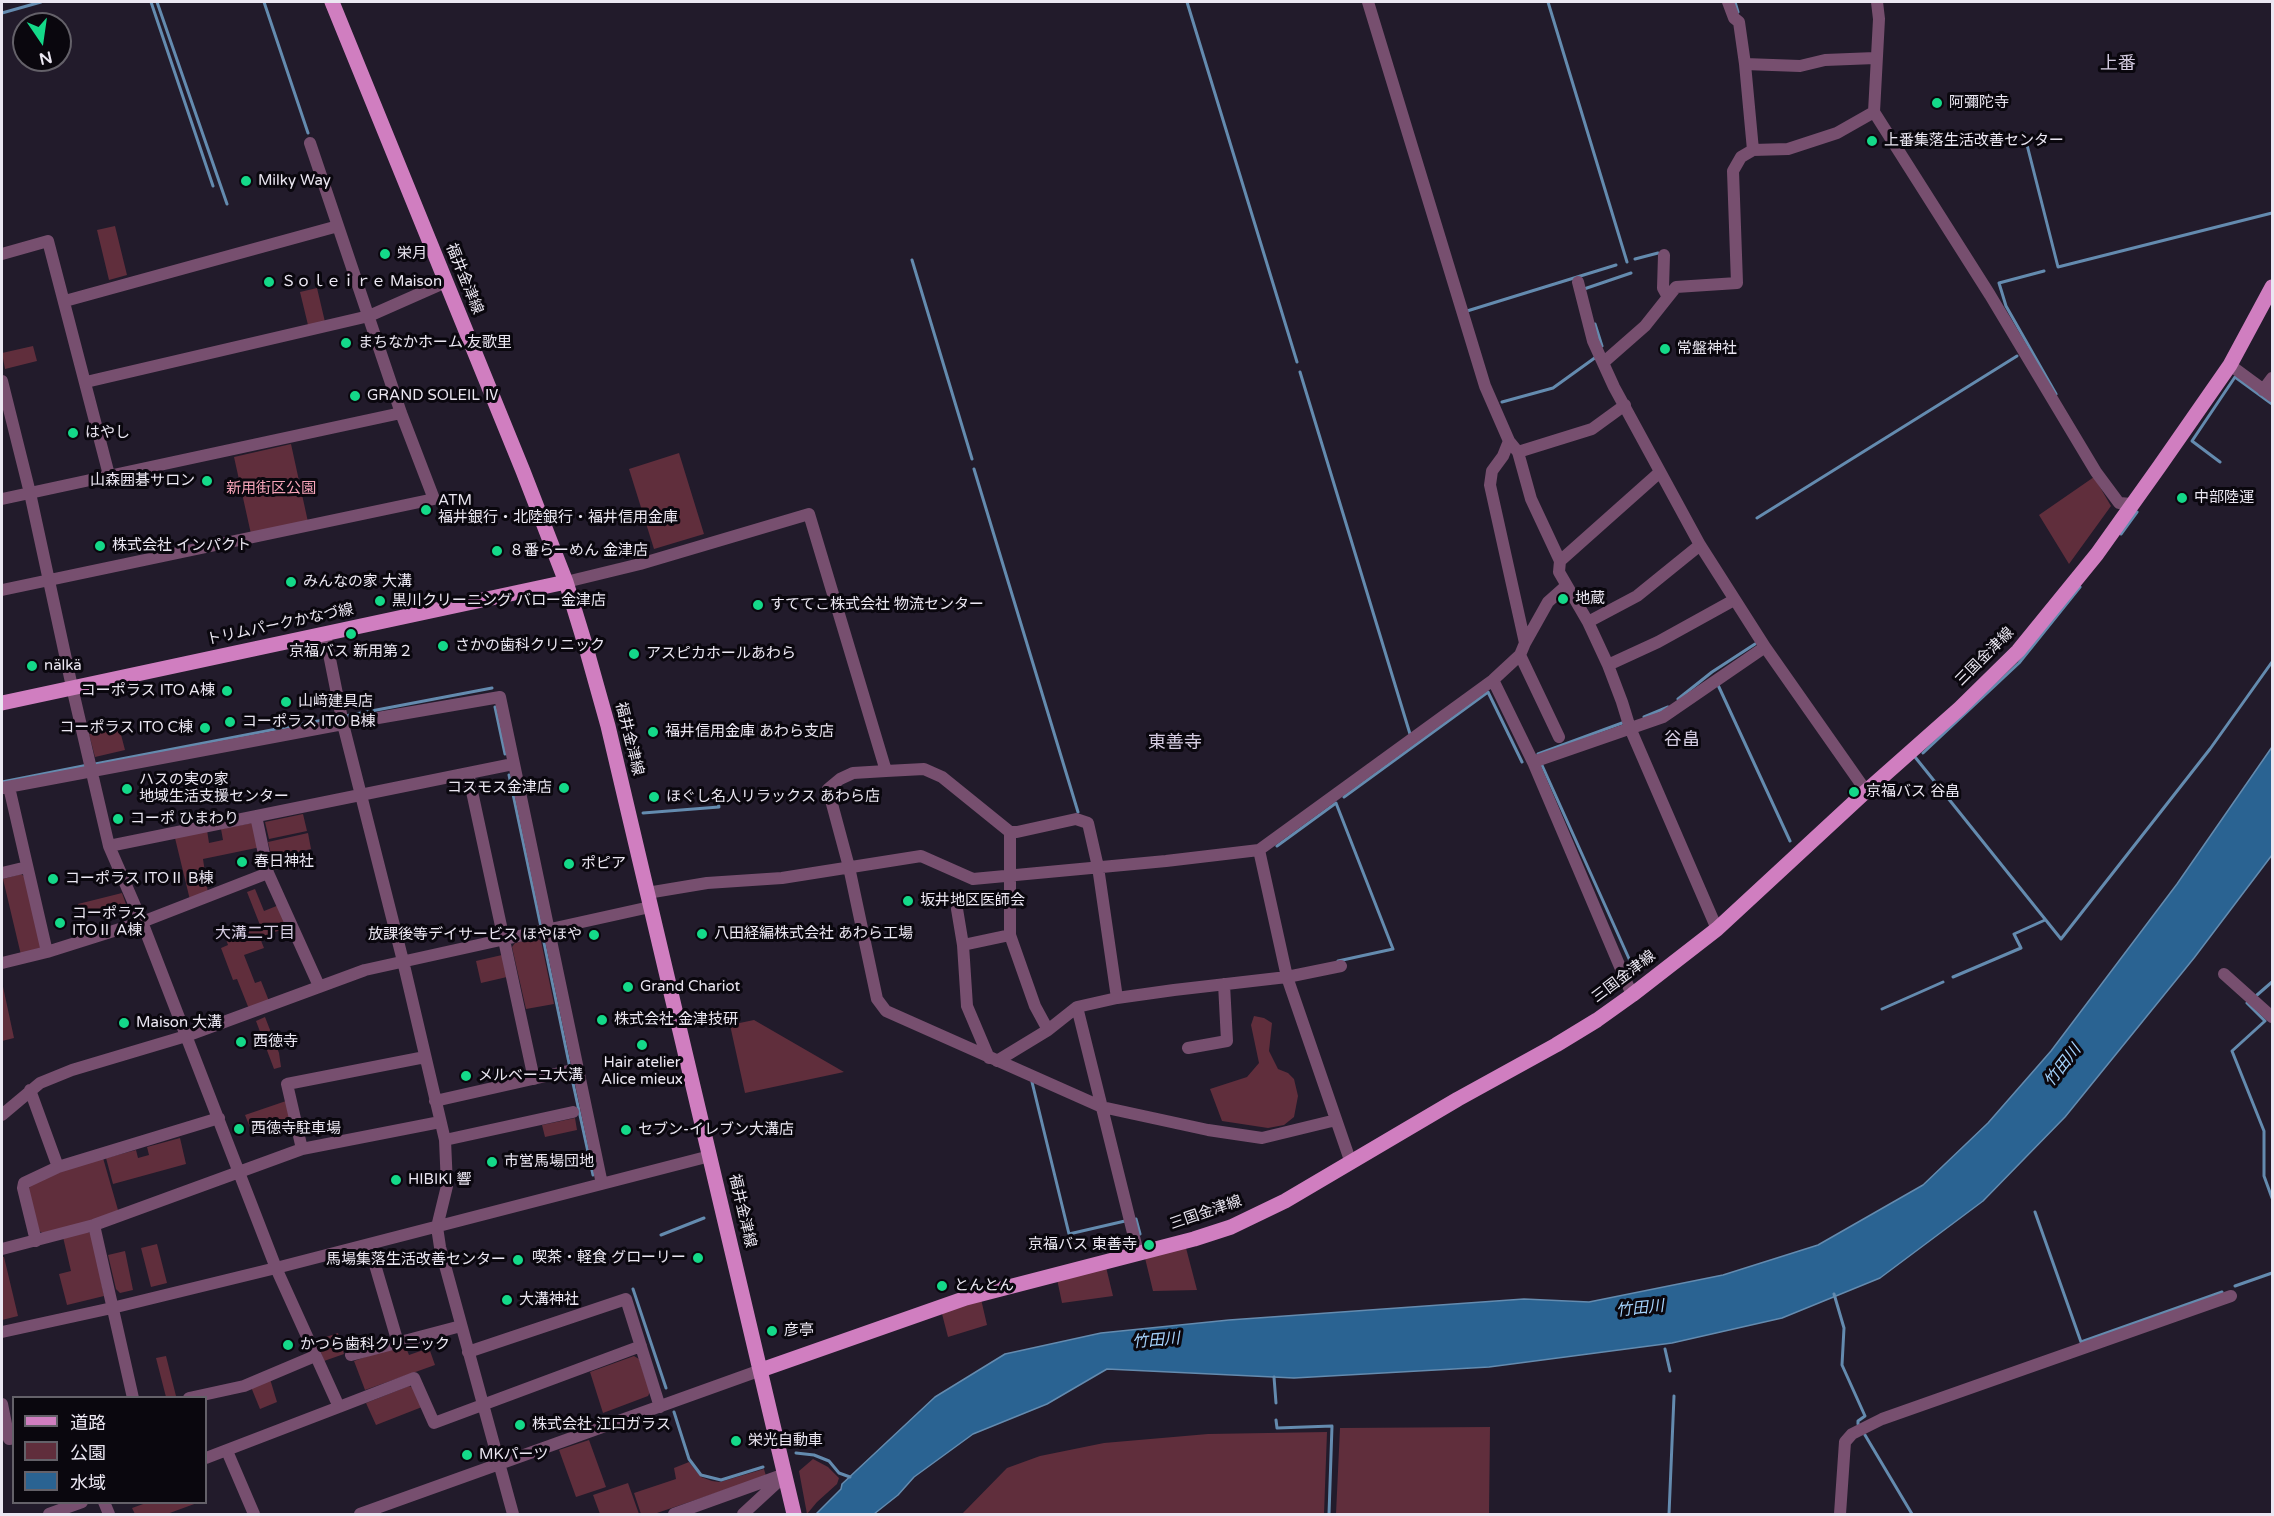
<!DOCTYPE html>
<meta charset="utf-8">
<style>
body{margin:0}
#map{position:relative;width:2274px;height:1516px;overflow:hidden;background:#221b2b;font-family:"Varela Round","Noto Sans JP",sans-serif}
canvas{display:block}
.frame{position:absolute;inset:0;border:3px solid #ebe7f2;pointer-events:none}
.legend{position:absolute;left:12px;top:1396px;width:195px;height:108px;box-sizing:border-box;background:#0a070e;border:2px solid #646169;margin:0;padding:8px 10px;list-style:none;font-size:18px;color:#ebe7f2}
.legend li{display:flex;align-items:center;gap:12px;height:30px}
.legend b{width:30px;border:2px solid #646169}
.north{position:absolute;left:12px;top:12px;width:60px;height:60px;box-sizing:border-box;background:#0a070e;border:2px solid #646169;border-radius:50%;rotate:167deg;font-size:16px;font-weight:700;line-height:24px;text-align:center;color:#ebe7f2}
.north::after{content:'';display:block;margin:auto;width:21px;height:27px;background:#14d989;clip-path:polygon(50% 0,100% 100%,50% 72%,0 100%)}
</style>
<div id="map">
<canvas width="2274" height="1516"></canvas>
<div class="frame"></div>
<ul class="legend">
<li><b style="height:8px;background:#d07ec0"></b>道路</li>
<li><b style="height:16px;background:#602e3c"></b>公園</li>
<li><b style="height:16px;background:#2a6392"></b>水域</li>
</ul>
<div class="north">N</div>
</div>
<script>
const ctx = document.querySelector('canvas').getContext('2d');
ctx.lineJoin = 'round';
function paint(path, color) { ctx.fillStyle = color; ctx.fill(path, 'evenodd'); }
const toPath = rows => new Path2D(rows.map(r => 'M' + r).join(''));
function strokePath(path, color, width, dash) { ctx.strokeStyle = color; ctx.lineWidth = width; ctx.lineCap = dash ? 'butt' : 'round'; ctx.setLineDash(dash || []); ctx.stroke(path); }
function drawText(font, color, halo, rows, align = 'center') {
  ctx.font = font + ' "Varela Round","Noto Sans JP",sans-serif'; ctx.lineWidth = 6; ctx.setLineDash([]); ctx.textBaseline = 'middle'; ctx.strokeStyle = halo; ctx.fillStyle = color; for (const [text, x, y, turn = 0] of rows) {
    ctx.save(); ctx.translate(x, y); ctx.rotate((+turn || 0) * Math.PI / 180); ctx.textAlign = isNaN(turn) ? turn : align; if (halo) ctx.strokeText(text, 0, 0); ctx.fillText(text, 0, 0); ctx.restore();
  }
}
const green = toPath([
 [115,226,127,275,109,280,97,230],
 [317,288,325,322,308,325,300,292],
 [33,346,37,361,5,369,2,353],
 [291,444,308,522,251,534,234,457],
 [679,453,704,534,654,549,629,469],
 [2094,477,2111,506,2069,564,2039,515],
 [119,727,125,750,95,757,89,734],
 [303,814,307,831,269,839,265,822],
 [252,823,261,847,203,859,208,893,190,900,175,838,207,830,209,843,223,840,221,829],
 [308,833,311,849,272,858,268,842],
 [21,874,28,879,42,943,39,951,21,955,3,879],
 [255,889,264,911,279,905,288,927,260,938,264,948,244,955,255,983,261,981,269,1001,249,1009,237,979,233,980,221,948,228,945,226,939,260,925,247,892],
 [122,893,127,907,81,918,78,904],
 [537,938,541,941,554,1004,526,1009,512,947,515,943],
 [502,955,507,977,481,983,476,961],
 [2,982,14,1038,2,1041],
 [1254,1016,1264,1018,1272,1023,1269,1051,1278,1069,1288,1073,1294,1079,1298,1096,1294,1117,1284,1125,1268,1128,1222,1121,1210,1089,1247,1077,1259,1063,1251,1025],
 [265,1017,279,1053,281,1067,274,1069,256,1021],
 [754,1020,844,1072,745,1093,730,1025],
 [286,1101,292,1126,253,1135,245,1115],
 [575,1118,577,1130,545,1137,542,1125],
 [180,1138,186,1164,113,1184,106,1158,136,1150,138,1158,149,1155,147,1147],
 [103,1158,118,1210,112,1216,46,1235,39,1231,28,1191,30,1186,60,1170],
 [86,1231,92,1234,104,1296,67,1305,59,1274,71,1271,63,1237],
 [157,1244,167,1283,151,1287,141,1248],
 [1186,1248,1197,1290,1153,1291,1145,1258],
 [125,1251,133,1290,120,1293,116,1289,108,1255],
 [2,1257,4,1257,18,1316,2,1320],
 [1106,1267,1113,1296,1062,1303,1057,1279],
 [981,1299,987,1325,948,1337,941,1310],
 [338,1333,344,1354,324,1361,319,1347,326,1337],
 [404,1343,409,1355,429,1348,435,1365,365,1390,354,1361],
 [166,1356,176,1396,168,1398,166,1397,156,1358],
 [634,1356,639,1359,650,1392,648,1396,603,1413,590,1372],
 [270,1379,277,1402,260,1409,251,1387],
 [409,1386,414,1388,422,1407,376,1425,366,1403],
 [1490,1427,1489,1514,1336,1514,1340,1428],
 [1327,1432,1324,1514,962,1514,1007,1468,1040,1456,1104,1443,1208,1434],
 [589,1440,606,1487,576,1497,559,1450],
 [813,1459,828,1467,839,1478,837,1484,817,1502,807,1514,799,1471],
 [689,1462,701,1477,712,1481,720,1482,764,1469,766,1476,654,1514,641,1514,634,1493,676,1479,674,1468],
 [628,1483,639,1514,600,1514,593,1495],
 [146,1503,146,1502,197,1503,167,1514,135,1514,132,1508]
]);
const water = toPath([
 [2272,747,2272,855,2194,958,2065,1117,1983,1201,1880,1278,1782,1318,1672,1343,1489,1367,1294,1378,1107,1369,1047,1404,973,1434,914,1477,898,1495,874,1514,816,1514,841,1489,842,1484,935,1397,1005,1354,1101,1333,1229,1320,1524,1299,1589,1302,1723,1275,1818,1245,1923,1185,1988,1123,2051,1051,2177,884,2272,747]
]);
const stream = toPath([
 [151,2,213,186],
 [157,2,227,204],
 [264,2,308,133],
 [1187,2,1297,362],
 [1548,2,1627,262],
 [1735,2,1738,12],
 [2,13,41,2],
 [2024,133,2058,267,2272,213],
 [1635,259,1658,253],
 [912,260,972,459],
 [2044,271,1999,283,2006,306,2056,394],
 [1584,289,1631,273],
 [1467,311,1616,265],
 [1595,324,1602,346],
 [1300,372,1410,734],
 [1502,402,1553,388,1596,357],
 [2220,462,2192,441,2235,377,2272,404],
 [974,469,1078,812],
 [1757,518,2017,356],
 [2121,534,2137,512],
 [1718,685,1790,841],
 [1678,699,1712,672,1755,644],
 [495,707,505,754],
 [345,716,492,688],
 [1644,717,1668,707],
 [1923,753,2019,663,2080,587],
 [1539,757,1538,754,1622,723],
 [1915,757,2061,939,2210,749,2272,662],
 [1541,763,1635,972],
 [95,764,339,717],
 [509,775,541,927],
 [2,782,88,765],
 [1344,797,1488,692,1522,762],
 [643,813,719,807,718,802],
 [1277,846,1336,803,1393,949,1338,961],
 [542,933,570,1068],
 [1953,977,2021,948,2014,934,2045,920],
 [2257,995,2272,982],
 [2247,1003,2265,1021,2232,1051,2264,1131,2264,1176,2272,1198],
 [1882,1009,1943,982],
 [571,1074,593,1175],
 [1032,1082,1069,1234,1125,1221],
 [2035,1212,2081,1342,2222,1292],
 [1136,1219,1140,1234],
 [661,1235,704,1218],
 [2235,1286,2272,1273],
 [633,1289,666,1388],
 [1834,1294,1844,1328,1842,1365,1865,1416,1858,1421,1858,1424],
 [1665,1349,1670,1371],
 [1274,1377,1276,1403],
 [674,1412,689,1459,701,1475,721,1480,763,1467],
 [1276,1420,1277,1428,1332,1426,1329,1514],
 [1865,1435,1912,1514],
 [796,1453,814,1455,829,1461,839,1473,850,1477],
 [1669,1514,1674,1396]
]);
const minor = toPath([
 [1368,2,1485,386,1509,441,1518,452,1531,499,1560,561,1559,572,1588,622,1608,665,1622,702,1630,728,1717,929],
 [1728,2,1734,18,1739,22,1745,64,1753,150],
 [1877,2,1879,19,1874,112,1990,295,2096,472,2119,503,2132,504],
 [1745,64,1800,66,1825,60,1875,58],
 [2,254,48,241,109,475],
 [1664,255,1663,288,1668,297],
 [1578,282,1593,341,1614,387,1700,545,1765,647,1866,791],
 [65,301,338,226],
 [1604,362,1645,326,1676,287,1737,283,1733,171,1741,157,1753,150,1788,149,1837,133,1874,112],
 [2230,365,2272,396],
 [2,381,30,493,72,687,109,846,142,922,276,1268,339,1407,206,1458],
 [86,382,369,316,446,282],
 [2263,390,2272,378],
 [1518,452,1592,429,1625,405],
 [2,499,401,413],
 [1560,561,1660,472],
 [566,582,640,564,809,514,886,771,924,769,942,777,1010,832,1017,832,1076,819,1088,823,1098,867,1117,998],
 [2,590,434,499,401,413,310,143],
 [1588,622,1637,596,1700,545],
 [325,634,343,724,403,961,445,1140,447,1186,437,1227,440,1247,513,1514],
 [1525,643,1548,602,1566,586],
 [1520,655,1559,737],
 [1608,665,1658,642,1734,600],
 [1493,680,1533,762,1632,995],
 [1533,762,1663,717,1765,647],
 [886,771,853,773,840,779,828,789,849,867,877,999,886,1011,1102,1107,1208,1130,1262,1138,1336,1120],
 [468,773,534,1079],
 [9,787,47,952],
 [2,788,343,724,500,697,602,1184],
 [1010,832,1010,935,1035,1006,1048,1030,1077,1007,1117,998,1174,990,1287,977,1341,966],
 [109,846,513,764],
 [1259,850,1287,977,1351,1163],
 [2,873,27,867],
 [268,873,319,986],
 [647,893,707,883,782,878,921,856,973,879,1166,861,1259,850,1493,680,1520,655,1525,643,1490,485,1492,471,1503,456,1509,441],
 [957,909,963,945],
 [2,963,47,952,142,922,268,873,256,816],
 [2224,974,2272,1017],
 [1077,1007,1138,1253],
 [1188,1048,1227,1041,1224,984],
 [989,1058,967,1006,963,945,1010,935],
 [997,1061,1048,1030],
 [30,1090,58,1167],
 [435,1101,577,1069],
 [2,1115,40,1083,72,1070,186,1036,365,970,650,907],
 [445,1140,573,1112],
 [302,1149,287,1084,425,1057],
 [94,1225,133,1398],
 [36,1241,23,1188,24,1183,58,1167,219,1118],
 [2,1249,94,1225,302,1149,440,1122],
 [373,1258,398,1343],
 [2,1332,112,1308,276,1268,710,1156],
 [468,1352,626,1299,660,1407],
 [351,1355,461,1326],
 [189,1398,244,1386,315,1356],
 [2,1404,9,1439,14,1438],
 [339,1407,414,1378,434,1423,641,1346],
 [227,1451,254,1514],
 [104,1502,109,1514],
 [49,1514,82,1502],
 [360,1514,761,1370],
 [674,1514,785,1474],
 [743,1514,782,1478],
 [1840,1514,1845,1442,1852,1434,1882,1419,2231,1296]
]);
const major = toPath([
 [332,2,523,471,566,582,585,644,608,726,794,1514],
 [2,703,566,582],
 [761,1370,966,1298,1194,1239,1231,1227,1285,1201,1458,1099,1556,1045,1597,1020,1632,995,1717,929,1863,794,1960,708,2018,651,2097,554,2159,467,2230,365,2272,287]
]);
const markers = [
 [1937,103,6,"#14d989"],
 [1872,141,6,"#14d989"],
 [246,181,6,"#14d989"],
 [385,254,6,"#14d989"],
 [269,282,6,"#14d989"],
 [346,343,6,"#14d989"],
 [1665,349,6,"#14d989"],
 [355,396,6,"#14d989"],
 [73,433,6,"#14d989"],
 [207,481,6,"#14d989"],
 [2182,498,6,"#14d989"],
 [426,510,6,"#14d989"],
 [100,546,6,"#14d989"],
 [497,551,6,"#14d989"],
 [291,582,6,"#14d989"],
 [1563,599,6,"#14d989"],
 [380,601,6,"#14d989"],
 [758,605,6,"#14d989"],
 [351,634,6,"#14d989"],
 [443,646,6,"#14d989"],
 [634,654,6,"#14d989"],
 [32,666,6,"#14d989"],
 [227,691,6,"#14d989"],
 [286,702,6,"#14d989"],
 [230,722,6,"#14d989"],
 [205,728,6,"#14d989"],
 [653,732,6,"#14d989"],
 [564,788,6,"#14d989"],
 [127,789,6,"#14d989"],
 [1854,792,6,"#14d989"],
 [654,797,6,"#14d989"],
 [118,819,6,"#14d989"],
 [242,862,6,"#14d989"],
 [569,864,6,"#14d989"],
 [53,879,6,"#14d989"],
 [908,901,6,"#14d989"],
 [60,923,6,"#14d989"],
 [702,934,6,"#14d989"],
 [594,935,6,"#14d989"],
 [628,987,6,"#14d989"],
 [602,1020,6,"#14d989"],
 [124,1023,6,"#14d989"],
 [241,1042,6,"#14d989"],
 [642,1045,6,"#14d989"],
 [466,1076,6,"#14d989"],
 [239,1129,6,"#14d989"],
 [626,1130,6,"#14d989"],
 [492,1162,6,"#14d989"],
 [396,1180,6,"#14d989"],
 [1149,1245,6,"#14d989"],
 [698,1258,6,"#14d989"],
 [518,1260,6,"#14d989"],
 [942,1286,6,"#14d989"],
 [507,1300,6,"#14d989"],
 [772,1331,6,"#14d989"],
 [288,1345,6,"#14d989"],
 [520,1425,6,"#14d989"],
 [736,1441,6,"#14d989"],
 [467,1455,6,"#14d989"]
];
const poiNames = [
 ["阿彌陀寺",1949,103],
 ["上番集落生活改善センター",1884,141],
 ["Milky Way",258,181],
 ["栄月",397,254],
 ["Ｓｏｌｅｉｒｅ Maison",281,282],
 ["まちなかホーム 友歌里",358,343],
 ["常盤神社",1677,349],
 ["GRAND SOLEIL Ⅳ",367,396],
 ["はやし",85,433],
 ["山森囲碁サロン",195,481,"right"],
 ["中部陸運",2194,498],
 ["ATM",438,501],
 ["福井銀行・北陸銀行・福井信用金庫",438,518],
 ["株式会社 インパクト",112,546],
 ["８番らーめん 金津店",509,551],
 ["みんなの家 大溝",303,582],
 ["地蔵",1575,599],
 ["黒川クリーニング バロー金津店",392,601],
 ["すててこ株式会社 物流センター",770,605],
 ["さかの歯科クリニック",455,646],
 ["京福バス 新用第２",351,652,"center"],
 ["アスピカホールあわら",646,654],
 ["nälkä",44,666],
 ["コーポラス ITO A棟",215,691,"right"],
 ["山﨑建具店",298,702],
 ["コーポラス ITO B棟",242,722],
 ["コーポラス ITO C棟",193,728,"right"],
 ["福井信用金庫 あわら支店",665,732],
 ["ハスの実の家",139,780],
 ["地域生活支援センター",139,797],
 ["コスモス金津店",552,788,"right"],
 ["京福バス 谷畠",1866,792],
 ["ほぐし名人リラックス あわら店",666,797],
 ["コーポ ひまわり",130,819],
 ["春日神社",254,862],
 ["ポピア",581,864],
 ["コーポラス ITOⅡ B棟",65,879],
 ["坂井地区医師会",920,901],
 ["コーポラス",72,914],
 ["ITOⅡ A棟",72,931],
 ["八田経編株式会社 あわら工場",714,934],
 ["放課後等デイサービス ほやほや",582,935,"right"],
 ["Grand Chariot",640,987],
 ["株式会社 金津技研",614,1020],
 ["Maison 大溝",136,1023],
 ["西徳寺",253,1042],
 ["Hair atelier",642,1063,"center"],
 ["Alice mieux",642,1080,"center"],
 ["メルベーユ大溝",478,1076],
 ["西徳寺駐車場",251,1129],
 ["セブン-イレブン大溝店",638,1130],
 ["市営馬場団地",504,1162],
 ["HIBIKI 響",408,1180],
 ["京福バス 東善寺",1137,1245,"right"],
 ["喫茶・軽食 グローリー",686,1258,"right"],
 ["馬場集落生活改善センター",506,1260,"right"],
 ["とんとん",954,1286],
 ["大溝神社",519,1300],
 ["彦亭",784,1331],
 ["かつら歯科クリニック",300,1345],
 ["株式会社 江口ガラス",532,1425],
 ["栄光自動車",748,1441],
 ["MKパーツ",479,1455]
];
const streetNames = [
 ["福井金津線",464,279,68],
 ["トリムパークかなづ線",280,625,-12],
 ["三国金津線",1985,657,-45],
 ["福井金津線",629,739,76],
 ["三国金津線",1624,977,-37],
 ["福井金津線",742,1211,77],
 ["三国金津線",1206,1213,-19]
];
const parkNames = [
 ["新用街区公園",271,489]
];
const neighbourhoodNames = [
 ["大溝二丁目",255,934]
];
const waterNames = [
 ["竹田川",2063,1066,-52],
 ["竹田川",1640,1309,-6],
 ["竹田川",1156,1341,-5]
];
const quarterNames = [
 ["上番",2118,64],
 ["谷畠",1682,740],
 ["東善寺",1175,743]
];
paint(green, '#602e3c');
paint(water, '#2a6392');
strokePath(water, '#648baf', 1.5);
strokePath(stream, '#648baf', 3);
strokePath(minor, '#774f6f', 12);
strokePath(major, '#d07ec0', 15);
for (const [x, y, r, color] of markers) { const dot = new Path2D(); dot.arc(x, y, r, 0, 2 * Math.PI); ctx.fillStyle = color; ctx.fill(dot); strokePath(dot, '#0a070e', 2); }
drawText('15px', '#ebe7f2', '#0a070e', poiNames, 'left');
drawText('15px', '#ebe7f2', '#0a070e', streetNames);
drawText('15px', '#f7a5b9', '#0a070e', parkNames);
drawText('16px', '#d6cde2', '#0a070e', neighbourhoodNames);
drawText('italic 16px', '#a4d2fc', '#0a070e', waterNames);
drawText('18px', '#d6cde2', '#0a070e', quarterNames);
</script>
